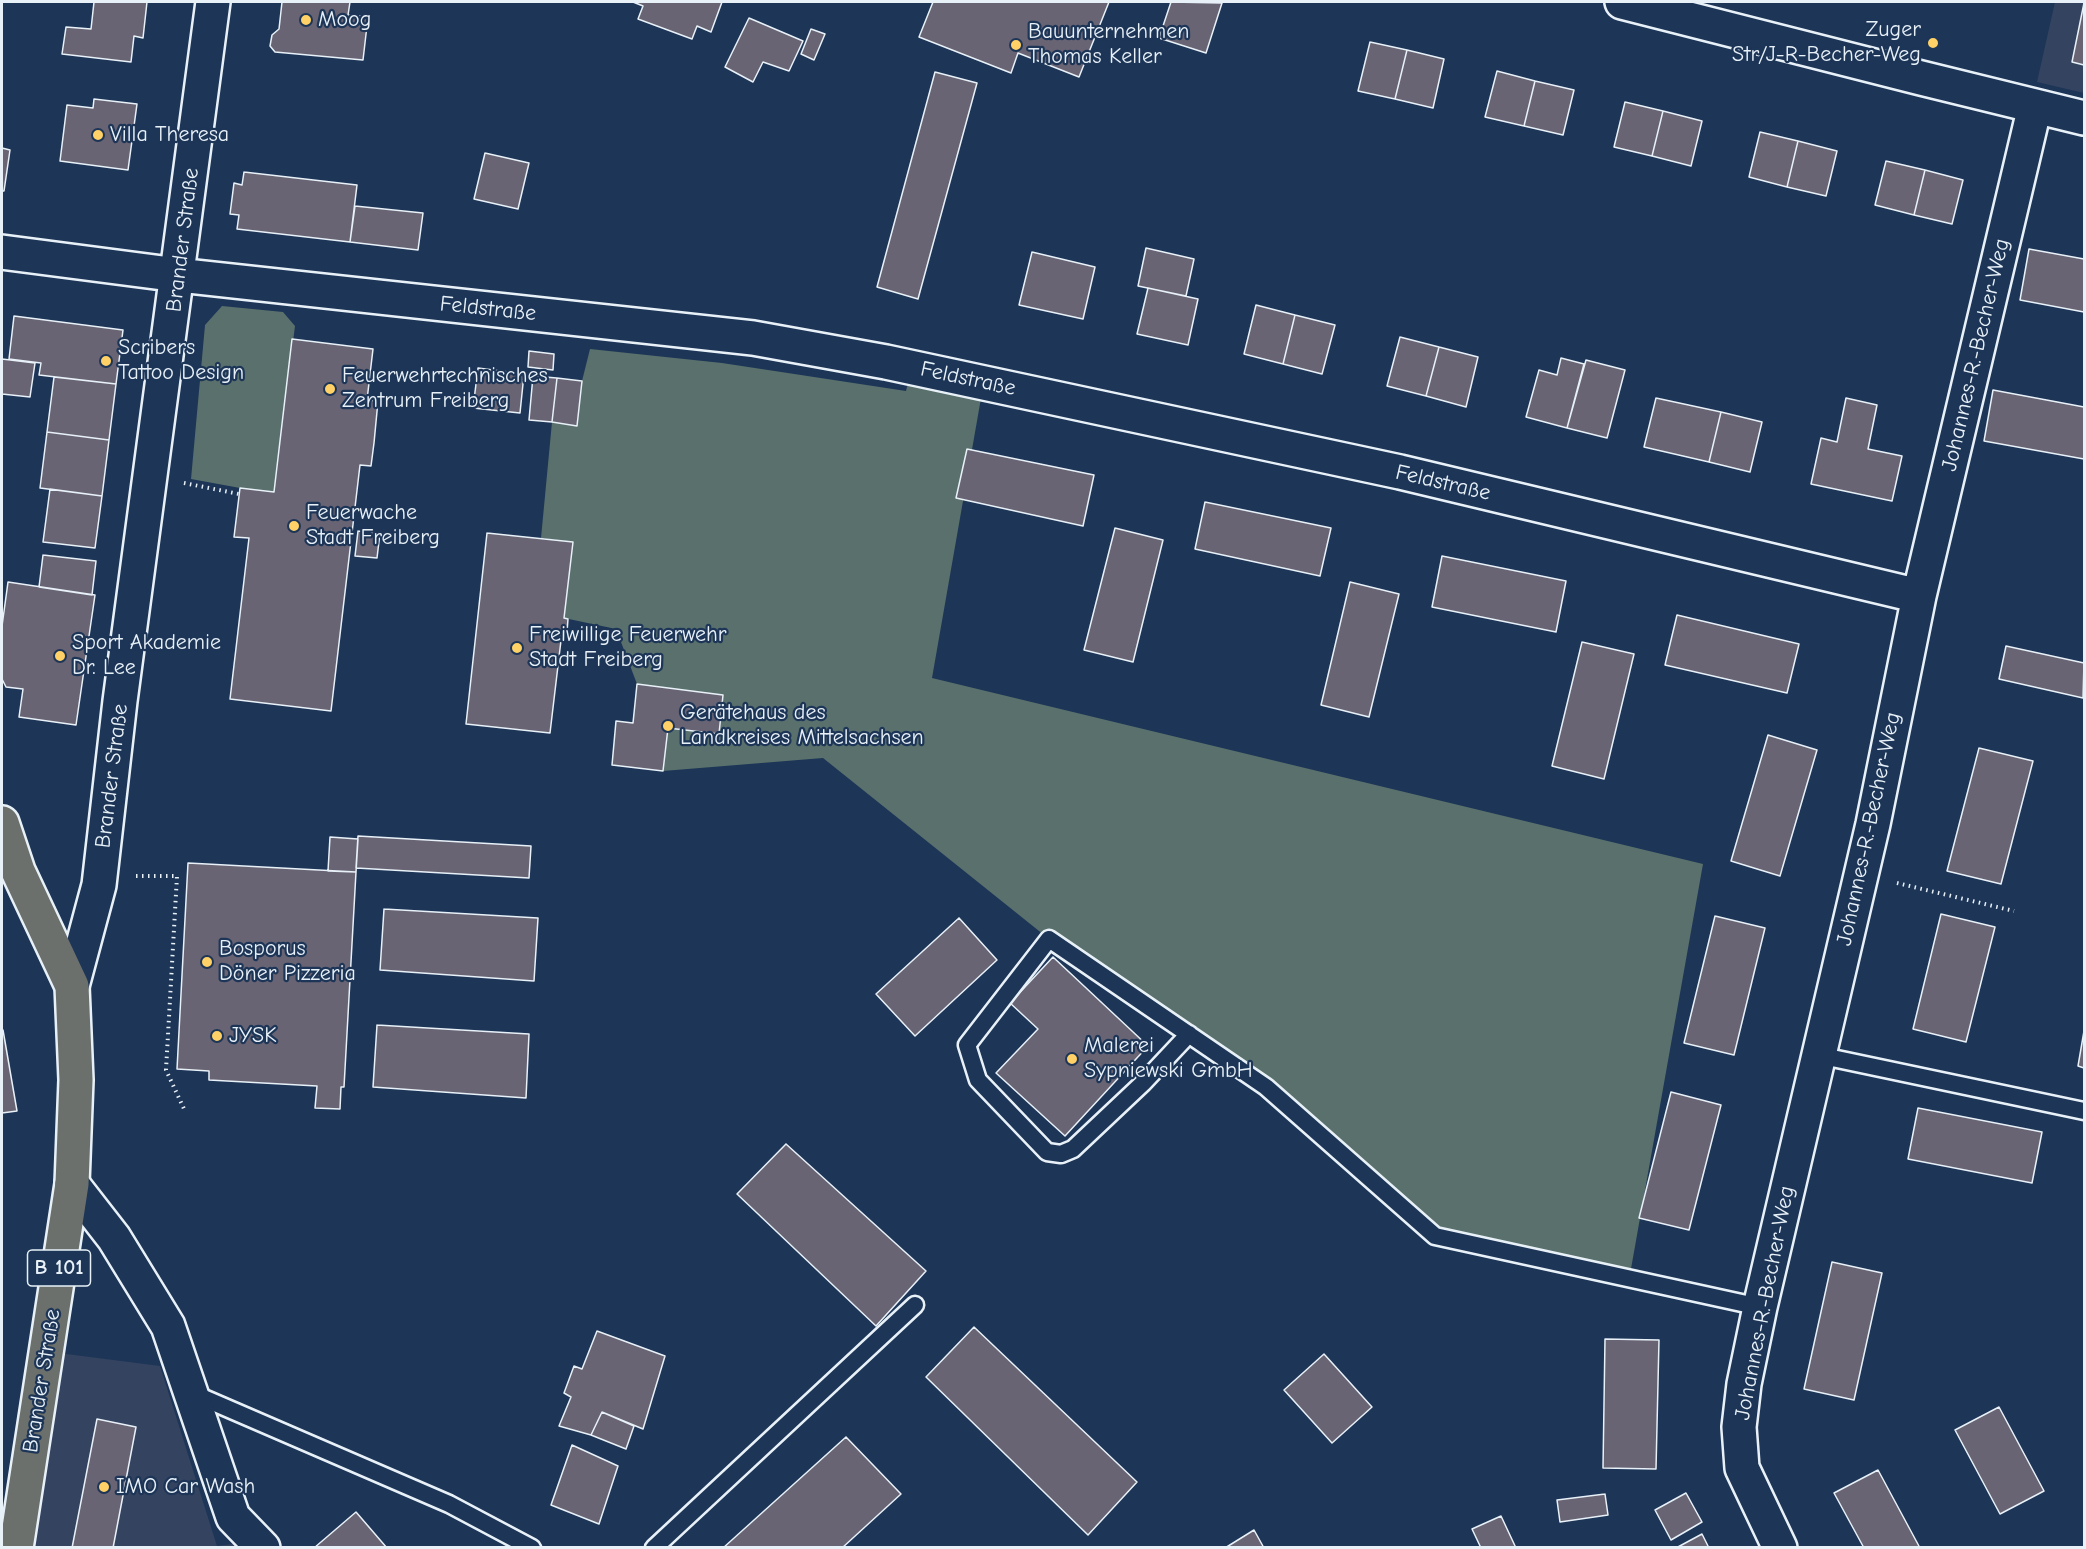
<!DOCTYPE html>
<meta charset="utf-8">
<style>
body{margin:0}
#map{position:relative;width:2086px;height:1549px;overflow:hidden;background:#1d3557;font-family:"Comic Neue",sans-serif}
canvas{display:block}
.frame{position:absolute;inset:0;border:3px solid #e8f1f8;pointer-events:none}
</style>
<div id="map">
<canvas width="2086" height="1549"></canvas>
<div class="frame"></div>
</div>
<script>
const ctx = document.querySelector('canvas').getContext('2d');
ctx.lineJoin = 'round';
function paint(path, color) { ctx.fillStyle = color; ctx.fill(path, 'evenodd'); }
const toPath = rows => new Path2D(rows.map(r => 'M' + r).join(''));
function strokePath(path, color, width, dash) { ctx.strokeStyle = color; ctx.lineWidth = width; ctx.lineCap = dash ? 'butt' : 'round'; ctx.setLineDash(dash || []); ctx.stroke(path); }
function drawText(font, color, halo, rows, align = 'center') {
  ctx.font = font + ' "Comic Neue",sans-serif'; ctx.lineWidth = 4.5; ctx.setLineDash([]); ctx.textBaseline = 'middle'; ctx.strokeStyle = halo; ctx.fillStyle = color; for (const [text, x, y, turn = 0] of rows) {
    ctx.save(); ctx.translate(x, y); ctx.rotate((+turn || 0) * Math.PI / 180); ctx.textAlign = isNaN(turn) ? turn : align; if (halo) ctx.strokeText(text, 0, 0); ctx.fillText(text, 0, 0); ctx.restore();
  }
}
const built = toPath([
 [2055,2,2084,2,2084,93,2037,82],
 [51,1352,160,1366,217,1546,247,1542,252,1548,19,1548]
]);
const green = toPath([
 [222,306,283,312,295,326,274,492,240,488,191,479,205,325],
 [590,349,722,363,906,391,912,367,984,381,932,678,1703,864,1629,1280,1435,1236,1266,1087,1049,939,823,758,663,771,668,728,719,734,723,695,637,684,616,629,564,618,572,542,541,538,552,422,577,425,582,381]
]);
const building = toPath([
 [94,2,147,2,143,38,134,36,131,62,62,54,66,27,91,29,94,2],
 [282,2,350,2,348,15,368,17,363,60,275,52,270,46,272,35,279,29,282,2],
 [633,2,722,2,711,32,697,26,692,39,638,19,643,6,633,2],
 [933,2,1109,2,1079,77,1018,53,1011,73,919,37,933,2],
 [1171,2,1222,3,1206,53,1159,38,1171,2],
 [2084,3,2084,65,2072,62,2084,3],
 [749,18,803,41,789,71,763,62,753,82,725,67,749,18],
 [811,29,825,34,814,60,801,54,811,29],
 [1370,42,1407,50,1395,99,1358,91,1370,42],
 [1407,50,1444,59,1433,108,1395,99,1407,50],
 [1497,71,1535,81,1524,126,1485,117,1497,71],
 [935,72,977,83,918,299,877,287,935,72],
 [1535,81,1574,90,1563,135,1524,126,1535,81],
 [94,99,137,104,128,170,60,161,67,105,93,108,94,99],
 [1625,102,1663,111,1652,156,1614,147,1625,102],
 [1663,111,1702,121,1691,166,1652,156,1663,111],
 [1760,132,1798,141,1787,187,1749,177,1760,132],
 [1798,141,1837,151,1826,196,1787,187,1798,141],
 [2,148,10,150,4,191,2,191,2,148],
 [485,153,529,163,518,209,474,199,485,153],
 [1886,161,1925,170,1914,215,1875,205,1886,161],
 [1925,170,1963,180,1952,224,1914,215,1925,170],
 [244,172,357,185,350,242,237,229,239,215,230,214,234,183,242,185,244,172],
 [355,206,423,213,418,250,350,242,355,206],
 [1146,248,1194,259,1186,296,1138,286,1146,248],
 [2029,249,2084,259,2084,312,2020,300,2029,249],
 [1032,252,1095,267,1083,319,1019,305,1032,252],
 [1148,288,1198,299,1188,345,1137,334,1148,288],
 [1256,305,1295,315,1283,364,1244,354,1256,305],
 [1295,315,1335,325,1322,374,1283,364,1295,315],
 [14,316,123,330,116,384,39,375,41,363,9,359,14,316],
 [1400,337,1439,347,1426,396,1387,386,1400,337],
 [292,339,373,349,367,400,378,401,374,443,371,466,360,465,331,711,230,699,249,538,234,537,240,488,274,492,292,339],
 [1439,347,1478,357,1466,407,1426,396,1439,347],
 [529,351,554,354,553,370,528,367,529,351],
 [1561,358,1584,364,1567,428,1526,417,1539,370,1557,375,1561,358],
 [2,359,35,363,30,397,2,394,2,359],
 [1586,360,1625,370,1607,438,1567,428,1586,360],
 [478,368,524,374,520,413,473,408,478,368],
 [533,376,557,378,552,422,529,420,533,376],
 [54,377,116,384,109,440,47,432,54,377],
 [557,378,582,381,577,426,552,422,557,378],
 [1993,390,2084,407,2084,459,1984,441,1993,390],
 [1656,398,1721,412,1709,462,1644,447,1656,398],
 [1846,398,1877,405,1868,449,1902,456,1892,501,1811,484,1821,438,1837,442,1846,398],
 [1721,412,1762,422,1750,472,1709,462,1721,412],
 [47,432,109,440,102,496,40,488,47,432],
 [967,449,1094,475,1083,526,956,498,967,449],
 [50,489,102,496,95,548,43,542,50,489],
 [1205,502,1331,528,1320,576,1195,549,1205,502],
 [1115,528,1163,540,1133,662,1084,650,1115,528],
 [358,531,380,533,377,558,355,556,358,531],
 [487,533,573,542,564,618,568,619,567,632,562,632,550,733,466,724,487,533],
 [43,555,96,561,92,595,39,587,43,555],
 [1442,556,1566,581,1556,632,1432,607,1442,556],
 [8,582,95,595,76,725,19,717,23,689,6,687,2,679,2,626,8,582],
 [1350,582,1399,594,1369,717,1321,705,1350,582],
 [1677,615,1799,644,1787,693,1665,665,1677,615],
 [1582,642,1634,654,1604,779,1552,766,1582,642],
 [2006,646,2084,663,2083,698,1999,679,2006,646],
 [637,684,723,695,719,734,668,728,663,771,612,765,616,721,633,723,637,684],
 [1768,735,1817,750,1780,876,1731,861,1768,735],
 [1979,748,2033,761,2001,884,1947,871,1979,748],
 [358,836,531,846,529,878,356,868,358,836],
 [330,837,358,839,356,872,328,871,330,837],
 [188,863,356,872,344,1087,341,1087,340,1109,315,1108,317,1086,209,1080,209,1071,177,1069,188,863],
 [384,909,538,918,534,981,380,970,384,909],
 [1941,914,1995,927,1966,1042,1913,1029,1941,914],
 [1715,916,1765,928,1734,1055,1684,1043,1715,916],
 [959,918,997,960,915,1036,876,994,959,918],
 [1053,957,1148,1046,1065,1136,996,1073,1038,1029,1010,1003,1053,957],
 [377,1025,529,1034,526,1098,373,1087,377,1025],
 [3,1030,17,1111,2,1113,2,1031,3,1030],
 [2084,1031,2084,1068,2078,1066,2084,1031],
 [1671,1092,1721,1105,1689,1230,1639,1218,1671,1092],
 [1918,1108,2042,1132,2032,1183,1908,1159,1918,1108],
 [786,1144,926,1271,876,1326,737,1194,786,1144],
 [1832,1262,1882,1273,1854,1400,1804,1389,1832,1262],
 [974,1327,1137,1482,1088,1535,926,1377,974,1327],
 [597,1331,665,1356,643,1429,602,1412,591,1435,559,1426,571,1397,564,1393,574,1366,582,1369,597,1331],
 [1605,1339,1659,1340,1656,1469,1603,1468,1605,1339],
 [1324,1354,1372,1407,1332,1443,1284,1390,1324,1354],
 [1999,1407,2044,1491,2000,1514,1955,1430,1999,1407],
 [602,1412,634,1426,626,1449,591,1435,602,1412],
 [97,1419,136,1427,113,1548,72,1548,97,1419],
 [846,1437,901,1494,842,1548,723,1548,846,1437],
 [572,1445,618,1466,599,1524,551,1505,572,1445],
 [1878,1470,1920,1548,1864,1548,1834,1493,1878,1470],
 [1686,1493,1702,1522,1671,1540,1655,1510,1686,1493],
 [1605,1494,1608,1515,1560,1522,1557,1500,1605,1494],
 [356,1512,387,1548,314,1548,356,1512],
 [1501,1516,1516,1548,1481,1548,1472,1529,1501,1516],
 [1254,1530,1264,1548,1225,1548,1254,1530],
 [1702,1534,1709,1548,1676,1548,1702,1534]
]);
const path = toPath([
 [184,483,239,494],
 [136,876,177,876,166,1070,185,1111],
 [1897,883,2014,911]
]);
const service = toPath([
 [1189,1034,1143,1083,1073,1149,1061,1154,1047,1152,978,1080,967,1045,1049,939,1266,1087,1435,1236,1760,1307],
 [1818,1055,2084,1111],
 [192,1393,449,1504,532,1548],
 [654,1548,915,1305]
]);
const minor = toPath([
 [1622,2,1921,78,2084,118],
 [2,252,178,275,753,338,886,362,1400,472,1919,596],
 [72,986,99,885,120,701,213,2],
 [72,1184,114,1238,168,1326,233,1517,263,1548],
 [1780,1548,1742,1468,1739,1427,1744,1384,1760,1307,1873,824,1919,596,2035,106]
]);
const primary = toPath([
 [2,823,18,871,72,986,76,1080,72,1184,16,1548]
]);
const markers = [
 [306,20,6,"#ffd166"],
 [1933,43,6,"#ffd166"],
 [1016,45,6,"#ffd166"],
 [98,135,6,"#ffd166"],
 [106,361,6,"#ffd166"],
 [330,389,6,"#ffd166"],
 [294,526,6,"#ffd166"],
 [517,648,6,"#ffd166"],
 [60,656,6,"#ffd166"],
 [668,726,6,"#ffd166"],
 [207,962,6,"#ffd166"],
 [217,1036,6,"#ffd166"],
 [1072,1059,6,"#ffd166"],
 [104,1487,6,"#ffd166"]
];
const shields = [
 [59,1268,63]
];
const shieldNames = [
 ["B 101",59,1268]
];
const poiNames = [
 ["Moog",318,20],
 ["Zuger",1921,30,"right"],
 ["Str/J-R-Becher-Weg",1921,55,"right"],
 ["Bauunternehmen",1028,32],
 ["Thomas Keller",1028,57],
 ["Villa Theresa",110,135],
 ["Scribers",118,348],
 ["Tattoo Design",118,373],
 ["Feuerwehrtechnisches",342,376],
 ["Zentrum Freiberg",342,401],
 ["Feuerwache",306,513],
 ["Stadt Freiberg",306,538],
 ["Freiwillige Feuerwehr",529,635],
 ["Stadt Freiberg",529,660],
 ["Sport Akademie",72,643],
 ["Dr. Lee",72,668],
 ["Gerätehaus des",680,713],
 ["Landkreises Mittelsachsen",680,738],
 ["Bosporus",219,949],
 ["Döner Pizzeria",219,974],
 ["JYSK",229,1036],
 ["Malerei",1084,1046],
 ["Sypniewski GmbH",1084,1071],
 ["IMO Car Wash",116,1487]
];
const streetNames = [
 ["Brander Straße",183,240,-83],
 ["Feldstraße",488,309,6],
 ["Johannes-R.-Becher-Weg",1976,355,-77],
 ["Feldstraße",968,379,12],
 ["Feldstraße",1443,483,13],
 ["Brander Straße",112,776,-83],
 ["Johannes-R.-Becher-Weg",1869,829,-78],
 ["Johannes-R.-Becher-Weg",1765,1303,-79],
 ["Brander Straße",42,1381,-81]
];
paint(built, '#344360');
paint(green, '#59706c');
paint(building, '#686474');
strokePath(building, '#e8f1f8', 1.5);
strokePath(service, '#e8f1f8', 21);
strokePath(minor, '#e8f1f8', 38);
strokePath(primary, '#e8f1f8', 38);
strokePath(path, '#e8f1f8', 4, [1.5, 4.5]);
strokePath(service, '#1d3557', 16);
strokePath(minor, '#1d3557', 33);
strokePath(primary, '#6b706d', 33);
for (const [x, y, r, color] of markers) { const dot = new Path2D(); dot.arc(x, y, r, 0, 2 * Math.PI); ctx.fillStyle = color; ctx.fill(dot); strokePath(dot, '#1d3557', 2); }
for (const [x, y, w] of shields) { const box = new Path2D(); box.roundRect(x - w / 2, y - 18, w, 36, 4.5); ctx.fillStyle = '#1d3557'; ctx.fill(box); strokePath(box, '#e8f1f8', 1.5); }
drawText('bold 21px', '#e8f1f8', null, shieldNames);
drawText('22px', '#e8f1f8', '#1d3557', poiNames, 'left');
drawText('22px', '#e8f1f8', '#1d3557', streetNames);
</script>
